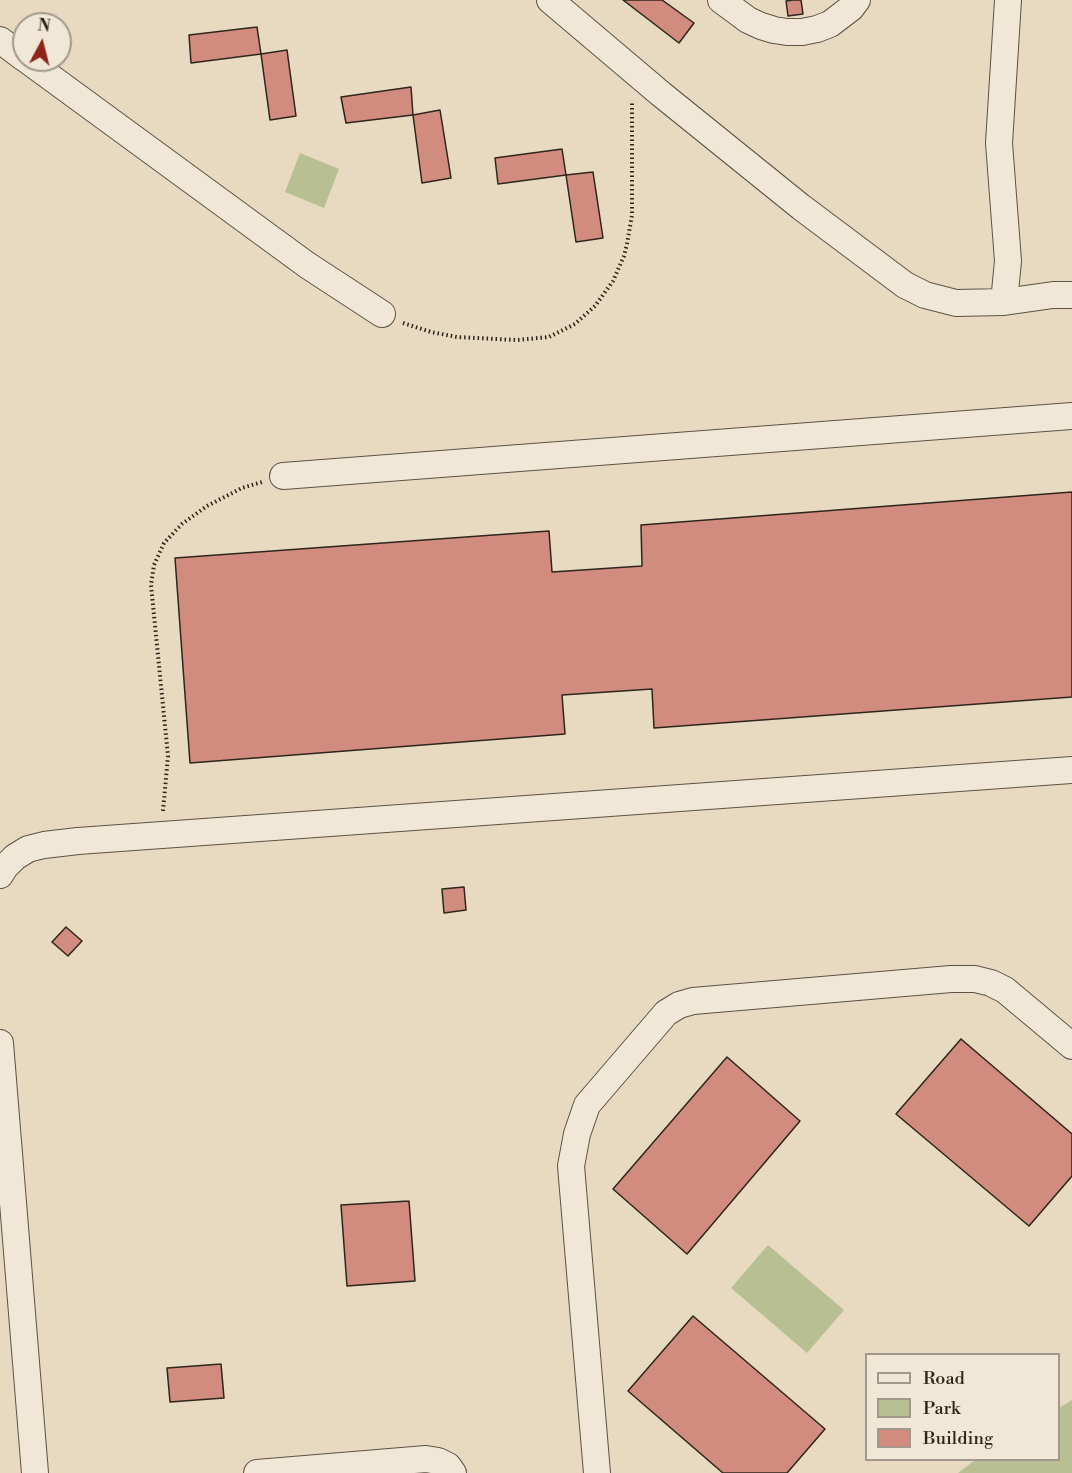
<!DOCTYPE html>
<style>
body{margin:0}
#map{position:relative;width:1072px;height:1473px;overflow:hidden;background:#e8dac1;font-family:"Libre Bodoni",serif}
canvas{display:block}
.legend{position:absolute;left:865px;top:1353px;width:195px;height:108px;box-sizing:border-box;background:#f0e7d7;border:2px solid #a2998c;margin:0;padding:8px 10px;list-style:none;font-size:18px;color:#2e251c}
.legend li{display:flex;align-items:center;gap:12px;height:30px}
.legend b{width:30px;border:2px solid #a2998c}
.north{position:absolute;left:12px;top:12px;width:60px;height:60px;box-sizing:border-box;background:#f0e7d7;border:2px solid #a2998c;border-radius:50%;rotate:7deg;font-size:16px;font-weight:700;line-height:24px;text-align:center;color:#2e251c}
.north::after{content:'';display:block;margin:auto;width:21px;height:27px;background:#8f2418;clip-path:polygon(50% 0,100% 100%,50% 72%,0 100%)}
</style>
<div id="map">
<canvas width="1072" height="1473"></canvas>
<ul class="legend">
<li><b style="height:8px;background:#f0e7d7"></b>Road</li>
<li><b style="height:16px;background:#b8bf92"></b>Park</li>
<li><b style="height:16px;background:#d18c7f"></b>Building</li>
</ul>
<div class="north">N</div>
</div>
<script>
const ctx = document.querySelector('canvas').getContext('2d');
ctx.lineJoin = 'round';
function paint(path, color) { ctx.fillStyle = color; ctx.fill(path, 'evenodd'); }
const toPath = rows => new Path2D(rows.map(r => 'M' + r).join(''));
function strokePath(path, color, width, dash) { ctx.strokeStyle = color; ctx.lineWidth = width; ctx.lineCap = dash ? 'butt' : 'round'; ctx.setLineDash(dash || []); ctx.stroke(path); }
const green = toPath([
 [300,153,339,169,324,208,285,192],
 [768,1245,844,1310,807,1353,731,1288],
 [1072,1400,1072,1473,958,1473,975,1460,1058,1460,1059,1408]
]);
const building = toPath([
 [623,0,662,0,694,23,679,43,623,0],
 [793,0,801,0,803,14,788,16,786,1,793,0],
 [257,27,261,54,191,63,189,35,257,27],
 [287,50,296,116,270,120,261,54,287,50],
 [411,87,413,115,346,123,341,97,411,87],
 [440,110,451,178,422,183,413,115,440,110],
 [562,149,566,175,498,184,495,158,562,149],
 [593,172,603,238,576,242,566,175,593,172],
 [1072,492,1072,697,654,728,652,689,562,695,565,734,190,763,175,558,549,531,552,572,642,566,641,525,1072,492],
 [464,887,466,910,444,913,442,889,464,887],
 [66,927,82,941,68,956,52,942,66,927],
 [961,1039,1072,1134,1072,1176,1029,1226,896,1114,961,1039],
 [727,1057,800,1121,687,1254,613,1189,727,1057],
 [409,1201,415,1281,347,1286,341,1205,409,1201],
 [693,1316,825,1429,787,1473,723,1473,628,1391,693,1316],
 [221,1364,224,1398,170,1402,167,1368,221,1364]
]);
const path = toPath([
 [403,323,431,332,457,337,517,340,549,337,575,324,595,306,613,281,624,256,627,244,632,215,632,103],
 [163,811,168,756,151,585,154,565,164,543,182,524,207,506,242,488,262,482]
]);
const minor = toPath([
 [550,0,661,94,801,207,905,285,925,295,956,303,1004,302,1053,295,1072,295],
 [721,0,748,20,761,26,774,30,787,32,802,32,817,29,830,24,851,8,857,0],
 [0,40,24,58],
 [27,60,307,265,382,314],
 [1004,302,1008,261,999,143,1008,0],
 [283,476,1072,416],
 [0,875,5,867,15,857,28,849,44,845,78,841,1072,770],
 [0,1043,35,1473],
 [257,1473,426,1459,438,1461,448,1466,453,1473],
 [597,1473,571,1166,577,1134,587,1105,666,1013,679,1005,693,1001,951,979,975,979,991,983,1005,990,1072,1046]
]);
paint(green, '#b8bf92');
paint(building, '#d18c7f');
strokePath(building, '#2e251c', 1.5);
strokePath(minor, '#5c5245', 28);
strokePath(path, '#2e251c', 4, [1.5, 3]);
strokePath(minor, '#f0e7d7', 26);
</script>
